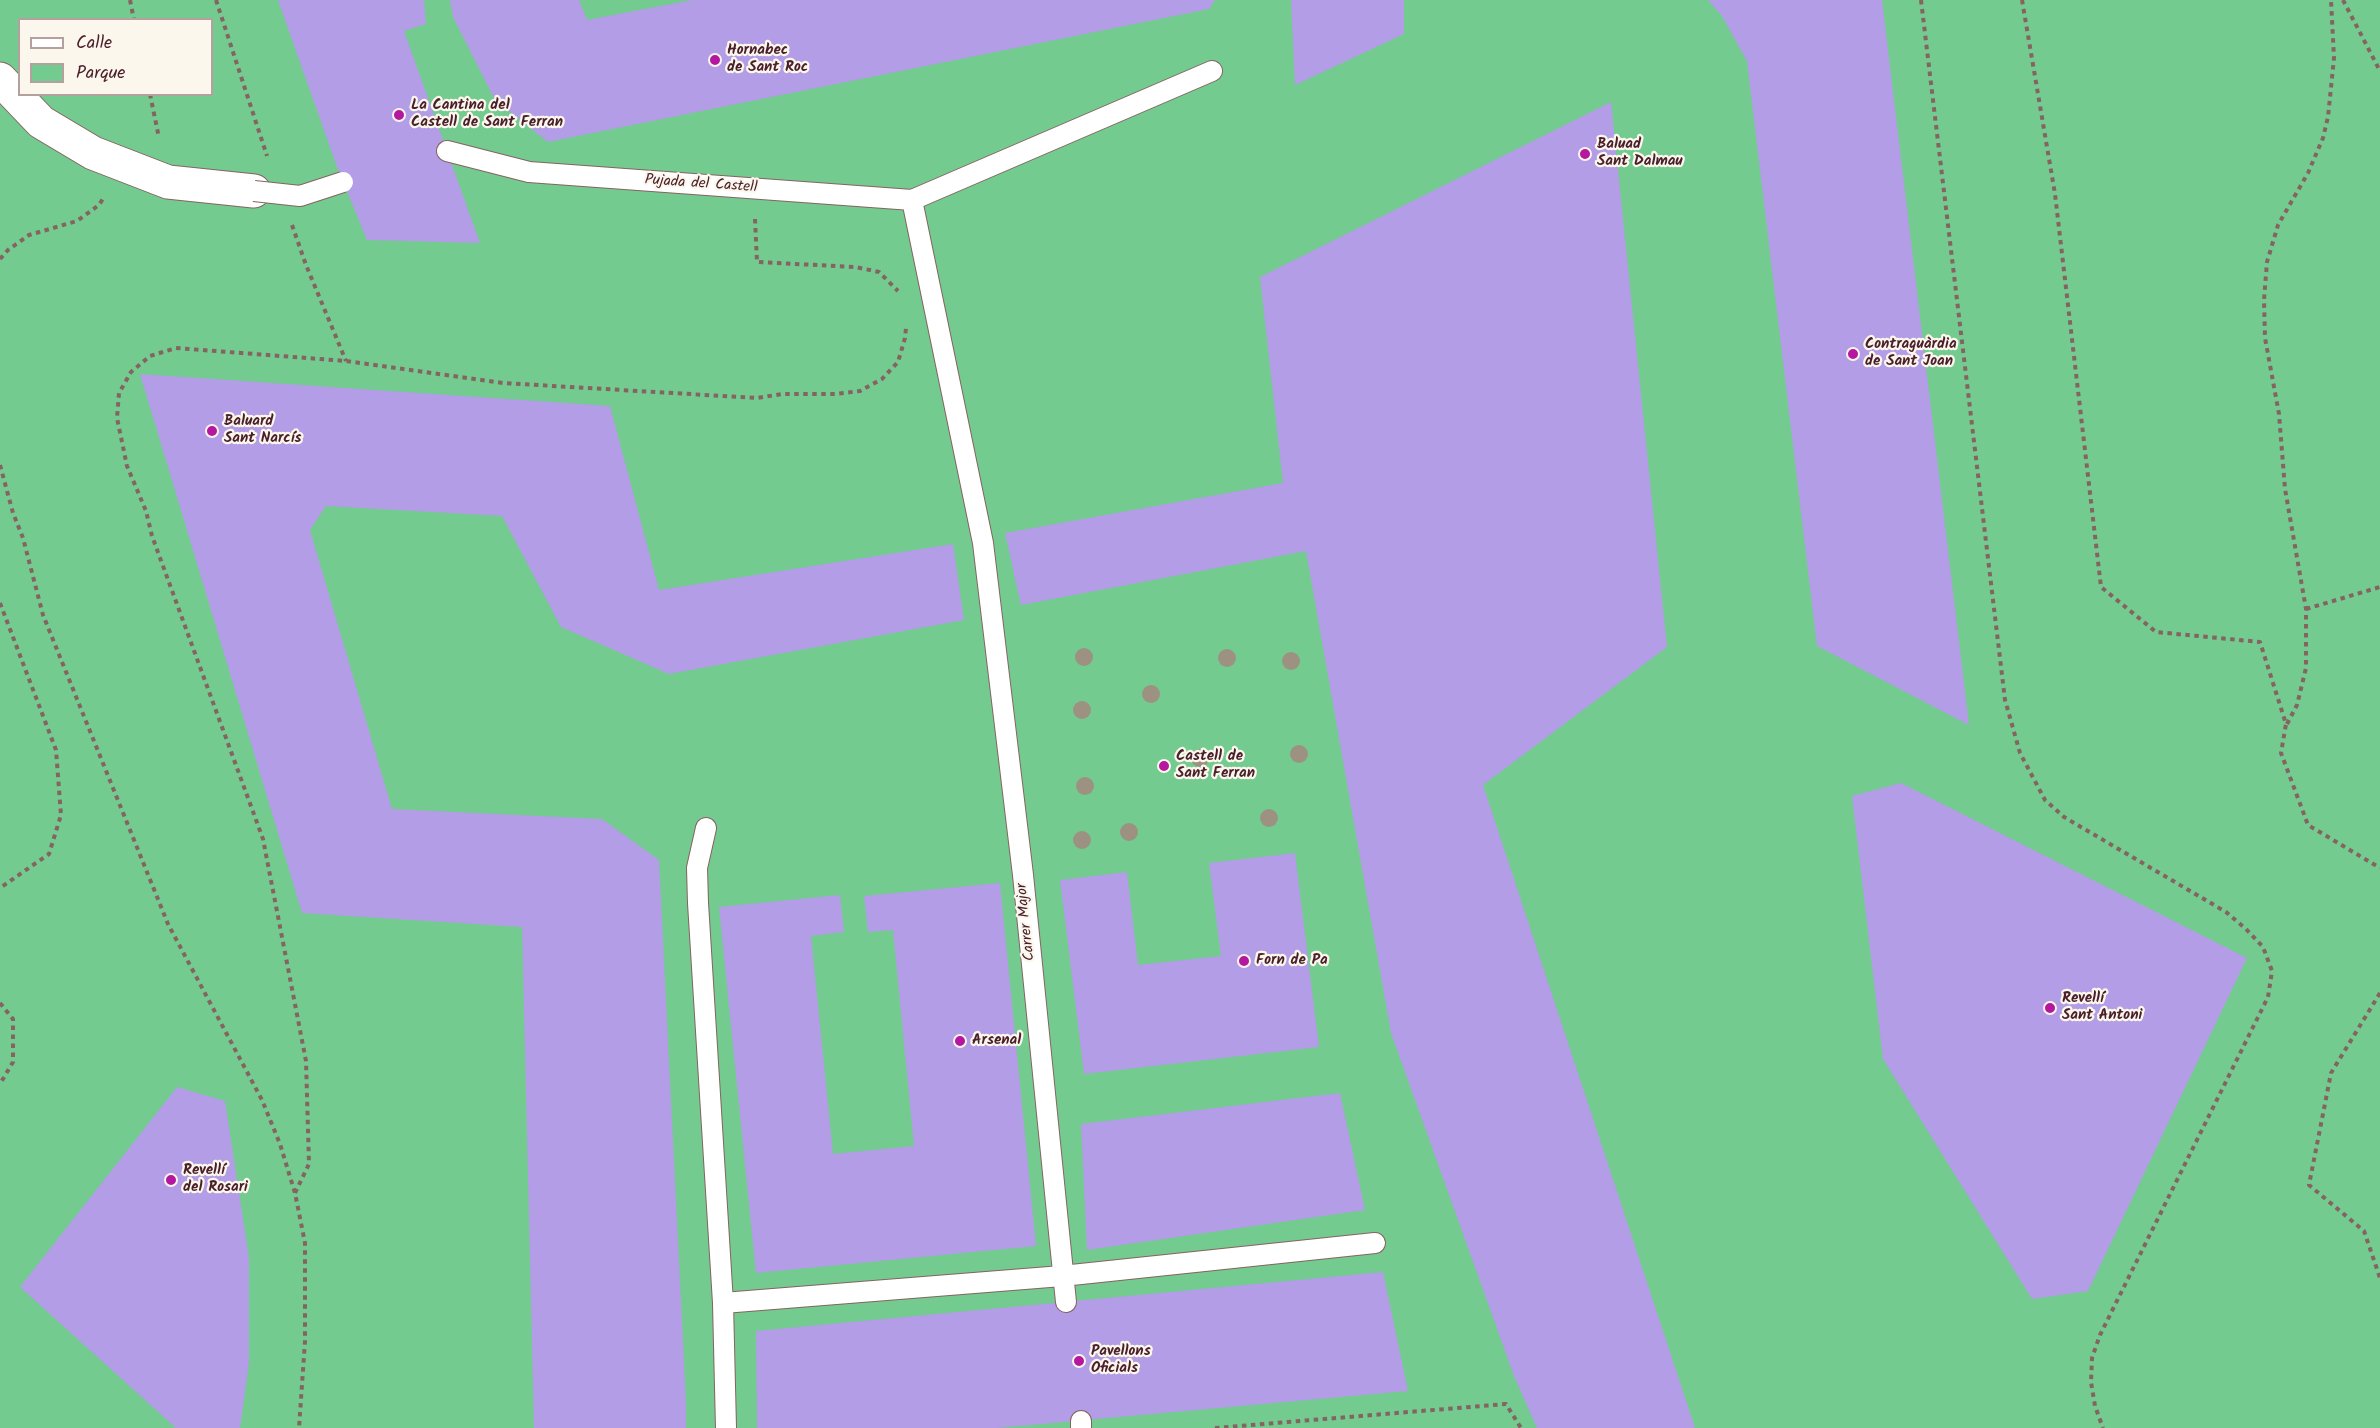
<!DOCTYPE html>
<meta charset="utf-8">
<style>
body{margin:0}
#map{position:relative;width:2380px;height:1428px;overflow:hidden;background:#f3e0c5;font-family:Kalam,sans-serif}
canvas{display:block}
.legend{position:absolute;left:18px;top:18px;width:195px;height:78px;box-sizing:border-box;background:#fbf7ec;border:2px solid #b4a19f;margin:0;padding:8px 10px;list-style:none;font-size:18px;color:#4a1f2b}
.legend li{display:flex;align-items:center;gap:12px;height:30px}
.legend b{width:30px;border:2px solid #b4a19f}
</style>
<div id="map">
<canvas width="2380" height="1428"></canvas>
<ul class="legend">
<li><b style="height:8px;background:#fff"></b>Calle</li>
<li><b style="height:16px;background:#73cb90"></b>Parque</li>
</ul>
</div>
<script>
const ctx = document.querySelector('canvas').getContext('2d');
ctx.lineJoin = 'round';
function paint(path, color) { ctx.fillStyle = color; ctx.fill(path, 'evenodd'); }
const toPath = rows => new Path2D(rows.map(r => 'M' + r).join(''));
function strokePath(path, color, width, dash) { ctx.strokeStyle = color; ctx.lineWidth = width; ctx.lineCap = dash ? 'butt' : 'round'; ctx.setLineDash(dash || []); ctx.stroke(path); }
function drawText(font, color, halo, rows, align = 'center') {
  ctx.font = font + ' Kalam,sans-serif'; ctx.lineWidth = 4.5; ctx.setLineDash([]); ctx.textBaseline = 'middle'; ctx.strokeStyle = halo; ctx.fillStyle = color; for (const [text, x, y, turn = 0] of rows) {
    ctx.save(); ctx.translate(x, y); ctx.rotate((+turn || 0) * Math.PI / 180); ctx.textAlign = isNaN(turn) ? turn : align; if (halo) ctx.strokeText(text, 0, 0); ctx.fillText(text, 0, 0); ctx.restore();
  }
}
const green = toPath([
 [0,0,2380,0,2380,1428,0,1428],
 [20,20,212,20,212,94,20,94]
]);
const building = toPath([
 [278,0,424,0,426,24,404,31,480,243,367,240,337,167],
 [450,0,579,0,587,20,692,0,1215,0,1209,9,548,142,495,100,453,17],
 [1291,0,1404,0,1404,34,1295,85],
 [1708,0,1882,0,1969,725,1817,646,1747,61,1722,16],
 [1611,102,1667,647,1483,785,1695,1428,1537,1428,1514,1376,1391,1033,1306,551,1021,605,1005,533,1283,483,1260,277],
 [140,374,610,406,659,590,953,544,964,620,669,674,561,627,502,516,326,506,310,530,392,809,602,819,659,860,686,1402,686,1428,534,1428,522,927,302,913],
 [1901,783,2247,958,2088,1291,2032,1299,1883,1059,1852,796],
 [1295,853,1319,1047,1084,1074,1060,880,1127,872,1138,965,1221,956,1209,863],
 [1000,883,1036,1246,756,1273,719,907,840,895,844,932,811,936,833,1154,914,1146,893,930,868,932,864,896],
 [177,1087,225,1101,249,1258,249,1363,240,1428,176,1428,20,1287],
 [1340,1093,1365,1210,1087,1250,1081,1124],
 [1383,1272,1408,1391,996,1428,757,1428,756,1331]
]);
const path = toPath([
 [130,0,134,20],
 [216,0,267,156],
 [1921,0,2005,700,2020,753,2045,800,2064,817,2226,912,2246,929,2263,947,2272,971,2268,997,2100,1335,2092,1358,2091,1382,2095,1406,2103,1428],
 [2022,0,2055,194,2101,587,2156,632,2260,642,2286,724,2281,753,2308,825,2380,868],
 [2343,0,2380,71],
 [150,94,159,138],
 [755,219,757,262,855,267,879,272,898,291],
 [292,225,306,265,346,361],
 [0,259,8,250,29,235,77,221,99,205,104,197],
 [0,465,13,513,23,538,43,615,168,924,262,1100,280,1144,295,1193,305,1243,305,1341,299,1428],
 [0,603,56,750,61,815,49,854,0,888],
 [2306,609,2380,587],
 [2287,724,2297,705,2306,668,2306,609,2285,489,2279,414,2265,338,2264,300,2267,262,2278,225,2308,173,2323,138,2328,117,2334,58,2331,0],
 [2380,993,2331,1073,2309,1185,2364,1231,2380,1278],
 [0,1003,13,1019,13,1062,0,1084],
 [295,1193,309,1164,306,1061,263,839,152,536,146,511,127,466,117,418,119,393,131,372,150,356,176,348,346,361,503,383,757,398,782,394,835,394,860,391,882,379,898,362,905,338,906,328],
 [1215,1428,1506,1404,1521,1428]
]);
const lane = toPath([
 [447,151,529,172,912,200,983,543,1023,875,1066,1302],
 [912,200,1212,71],
 [706,828,697,868,698,903,723,1303,726,1428],
 [723,1303,1062,1276,1375,1243],
 [1081,1421,1081,1428]
]);
const street = toPath([
 [0,79,41,122,93,153,168,182,254,191]
]);
const laneBridge = toPath([
 [254,191,300,196,343,182]
]);
const trees = [
 [1084,657],
 [1227,658],
 [1291,661],
 [1151,694],
 [1082,710],
 [1299,754],
 [1200,758],
 [1085,786],
 [1269,818],
 [1129,832],
 [1082,840]
];
const markers = [
 [715,60,6,"#b5179e"],
 [399,115,6,"#b5179e"],
 [1585,154,6,"#b5179e"],
 [1853,354,6,"#b5179e"],
 [212,431,6,"#b5179e"],
 [1164,766,6,"#b5179e"],
 [1244,961,6,"#b5179e"],
 [2050,1008,6,"#b5179e"],
 [960,1041,6,"#b5179e"],
 [171,1180,6,"#b5179e"],
 [1079,1361,6,"#b5179e"]
];
const poiNames = [
 ["Hornabec",727,51],
 ["de Sant Roc",727,68],
 ["La Cantina del",411,106],
 ["Castell de Sant Ferran",411,123],
 ["Baluad",1597,145],
 ["Sant Dalmau",1597,162],
 ["Contraguàrdia",1865,345],
 ["de Sant Joan",1865,362],
 ["Baluard",224,422],
 ["Sant Narcís",224,439],
 ["Castell de",1176,757],
 ["Sant Ferran",1176,774],
 ["Forn de Pa",1256,961],
 ["Revellí",2062,999],
 ["Sant Antoni",2062,1016],
 ["Arsenal",972,1041],
 ["Revellí",183,1171],
 ["del Rosari",183,1188],
 ["Pavellons",1091,1352],
 ["Oficials",1091,1369]
];
const streetNames = [
 ["Pujada del Castell",701,185,4],
 ["Carrer Major",1027,922,-96]
];
paint(green, '#73cb90');
paint(building, '#b29de6');
strokePath(lane, '#856361', 22);
strokePath(street, '#856361', 35);
strokePath(path, '#856361', 4, [4.5, 4.5]);
strokePath(lane, '#fff', 20);
strokePath(street, '#fff', 33);
strokePath(laneBridge, '#856361', 22, []);
strokePath(laneBridge, '#fff', 20);
ctx.fillStyle = '#9d9281';
for (const [x, y] of trees) { ctx.beginPath(); ctx.arc(x, y, 9, 0, 2 * Math.PI); ctx.fill(); }
for (const [x, y, r, color] of markers) { const dot = new Path2D(); dot.arc(x, y, r, 0, 2 * Math.PI); ctx.fillStyle = color; ctx.fill(dot); strokePath(dot, '#fbf7ec', 2); }
drawText('bold 15px', '#4a1f2b', '#fbf7ec', poiNames, 'left');
drawText('15px', '#4a1f2b', '#fbf7ec', streetNames);
</script>
